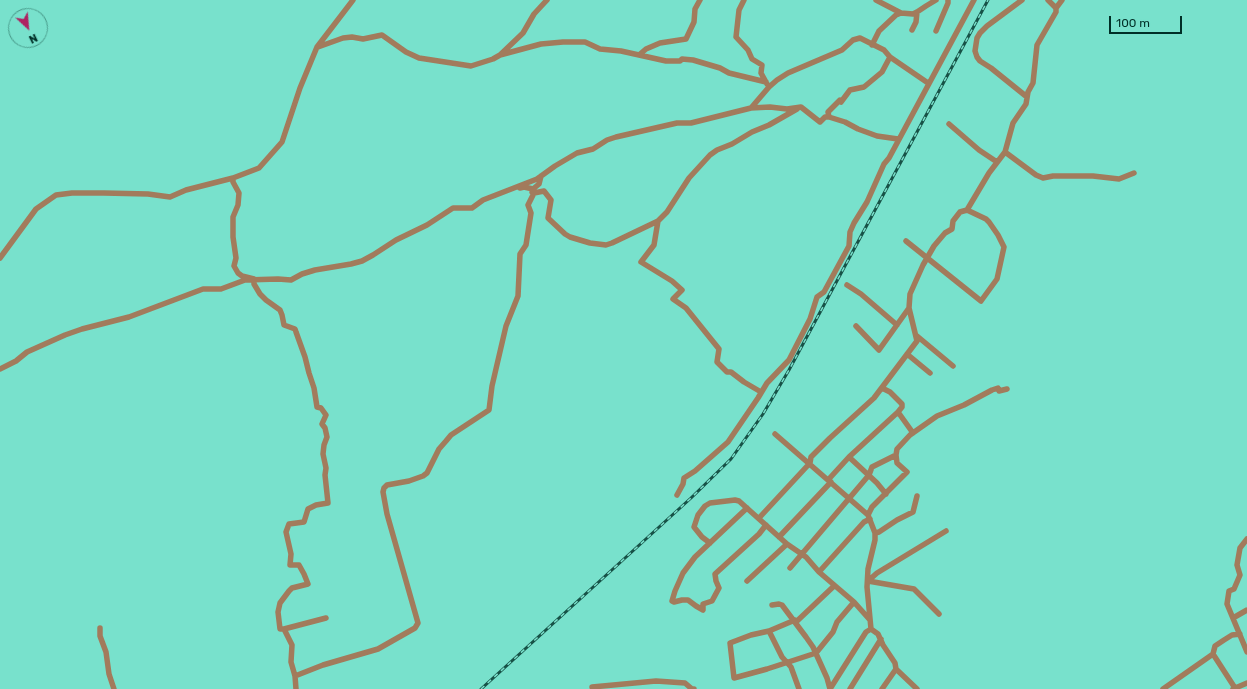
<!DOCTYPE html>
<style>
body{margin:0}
#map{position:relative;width:1247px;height:689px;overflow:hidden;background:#78e1cc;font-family:Rubik,sans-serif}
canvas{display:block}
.north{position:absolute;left:8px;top:8px;width:40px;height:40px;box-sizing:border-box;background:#78e1cc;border:1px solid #489a8a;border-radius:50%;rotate:154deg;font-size:11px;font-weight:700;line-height:16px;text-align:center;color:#002f27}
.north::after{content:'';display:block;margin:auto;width:14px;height:18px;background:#ae2362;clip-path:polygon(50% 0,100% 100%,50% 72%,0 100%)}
.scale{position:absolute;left:1109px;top:16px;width:73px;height:18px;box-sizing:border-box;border:2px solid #002f27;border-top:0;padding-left:5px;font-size:12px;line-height:14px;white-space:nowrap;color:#002f27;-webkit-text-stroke:3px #78e1cc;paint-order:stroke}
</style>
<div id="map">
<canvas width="1247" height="689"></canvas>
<div class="north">N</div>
<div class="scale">100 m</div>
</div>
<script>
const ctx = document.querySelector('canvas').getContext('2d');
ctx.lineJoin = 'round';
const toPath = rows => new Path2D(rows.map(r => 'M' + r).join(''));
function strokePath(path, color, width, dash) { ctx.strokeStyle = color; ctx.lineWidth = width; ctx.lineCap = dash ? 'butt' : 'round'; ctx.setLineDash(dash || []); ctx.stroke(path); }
const minor = toPath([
 [744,0,739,10,736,37,748,50,752,59,762,65,761,73,767,84],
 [876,0,901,13],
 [1022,0,987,26,980,33,977,38,975,51,977,57,980,61,991,68,1027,97],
 [1056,8,1062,0],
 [912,30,916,22,917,12],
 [936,31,948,3,948,0],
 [872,45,879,31,896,15,901,13,913,14,917,12,926,6,936,0],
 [318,47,343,38,352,37,363,39,382,35,406,52,419,58,471,66,493,59,500,55,523,33,534,14,547,0],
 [500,55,541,44,563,42,585,42,600,49,621,51,666,61,680,61,682,59,693,60,720,68,729,73,766,82],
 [639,55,646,49,660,43,686,39,694,22,695,9,700,0],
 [890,57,928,83],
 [751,108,769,87,777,80,788,73,842,50,853,40,860,38,884,50,890,57,882,72,864,87,850,90,841,102,840,100,828,112,829,117],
 [949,124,979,150,997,162],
 [1005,152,1036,175,1043,178,1053,176,1093,176,1119,179,1134,173],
 [233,178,233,182,239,193,238,205,233,217,233,237,236,258,234,266,238,273,242,276,254,279,254,284,260,294,266,300,280,310,282,315,284,325,295,329,296,332,305,357,309,373,314,388,317,407,321,408,326,415,322,424,325,428,327,437,324,445,323,454,326,468,325,475,328,503,316,505,308,509,304,522,289,524,286,532,291,554,290,565,299,565,304,574,308,584,292,588,289,591,280,603,278,612,280,629,284,629,292,645,291,662,295,676,296,689],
 [520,188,524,187,533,189,534,193,544,191,551,200,548,218,565,234,570,237,590,243,606,245,612,243,658,221],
 [532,192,533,189,539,184,541,176],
 [906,241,981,301,997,279,1004,247,998,235,989,222,986,219,967,210],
 [0,258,36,209,56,195,72,193,104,193,148,194,170,197,186,190,233,178,259,168,282,142,300,88,317,47,353,0],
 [847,285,861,294,897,325],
 [856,326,879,350,909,308],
 [917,336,953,366],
 [907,354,930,373],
 [0,369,16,361,27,352,65,335,82,329,129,317,203,289,221,289,245,280,278,279,291,280,302,274,315,270,351,264,362,261,373,255,396,240,427,225,453,208,472,208,483,200,537,179,555,166,577,153,593,149,607,140,616,137,677,123,691,123,751,108,770,107,787,109,801,107,820,122,825,117,829,117,845,122,858,129,877,136,898,139],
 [882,388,890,392,902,404,902,407,898,412,913,433],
 [761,392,744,382,731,372,727,372,717,362,719,349,686,308,673,299,682,290,672,281,641,262,654,245,658,221,667,212,689,178,710,155,717,150,732,144,752,132,769,125,797,109],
 [775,434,868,515,875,533,875,540,868,569,867,587,871,629,878,634,883,645,895,663,896,669,917,689],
 [849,457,877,483,886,494],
 [828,480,849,457,898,412],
 [677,495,683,484,684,478,695,471,728,442,758,398,767,383,789,360,810,319,817,297,824,292,849,246,850,232,854,223,867,202,884,164,889,158,974,0],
 [747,508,695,557,683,573,675,591,672,601,674,602,682,600,688,600,696,606,703,610,703,604,712,601,719,588,716,581,715,574,759,534,766,525],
 [868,515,872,507,907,472,897,463,896,455,897,449,910,435,937,416,964,405,992,390,998,388,999,391,1007,389],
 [759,518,810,463,811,457,830,438,874,398,917,341,909,308,910,294,923,265,934,246,945,233,952,229,953,221,960,212,967,210,989,173,1005,152,1013,123,1026,104,1028,92,1033,83,1037,45,1056,12,1056,8,1048,0],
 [875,533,879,532,897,520,913,512,917,496],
 [779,537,831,482],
 [1247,539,1240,548,1237,565,1240,575,1234,589,1229,591,1227,604,1247,652],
 [710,543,702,537,694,527,698,515,705,506,710,503,735,500,739,501,787,544,806,557,819,572,854,602,870,620],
 [790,568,869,475,872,467,896,455],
 [819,572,864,522,870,519],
 [747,581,787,544],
 [772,605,779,604,782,605,806,637,813,647,827,678,830,689],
 [939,614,914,589,868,581,877,573,946,531],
 [1233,618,1247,610],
 [795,620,769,631,782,657,791,667,799,689],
 [796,622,834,586],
 [100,628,100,636,106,652,109,674,114,689],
 [284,629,326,618],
 [769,631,751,635,730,643,734,678,767,669,816,653,833,632,837,622,854,602],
 [295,676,323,665,378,649,415,628,418,623,387,514,383,492,384,488,387,485,409,481,423,476,427,473,439,449,446,441,451,435,489,410,492,386,506,326,518,296,520,254,526,245,531,213,528,205,534,193],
 [592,687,656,681,685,683,692,689,694,689],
 [1235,688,1213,654,1215,646,1224,640,1232,635,1240,634],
 [830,689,866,632,871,629],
 [850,689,881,639],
 [882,689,896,669],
 [1163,689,1213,654],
 [1233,689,1247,683]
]);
const rail = toPath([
 [481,689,691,498,731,459,763,414,789,370,988,0]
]);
strokePath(minor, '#a27b5c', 5.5);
strokePath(rail, '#175247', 3);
strokePath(rail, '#78e1cc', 1.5, [4.5]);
</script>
